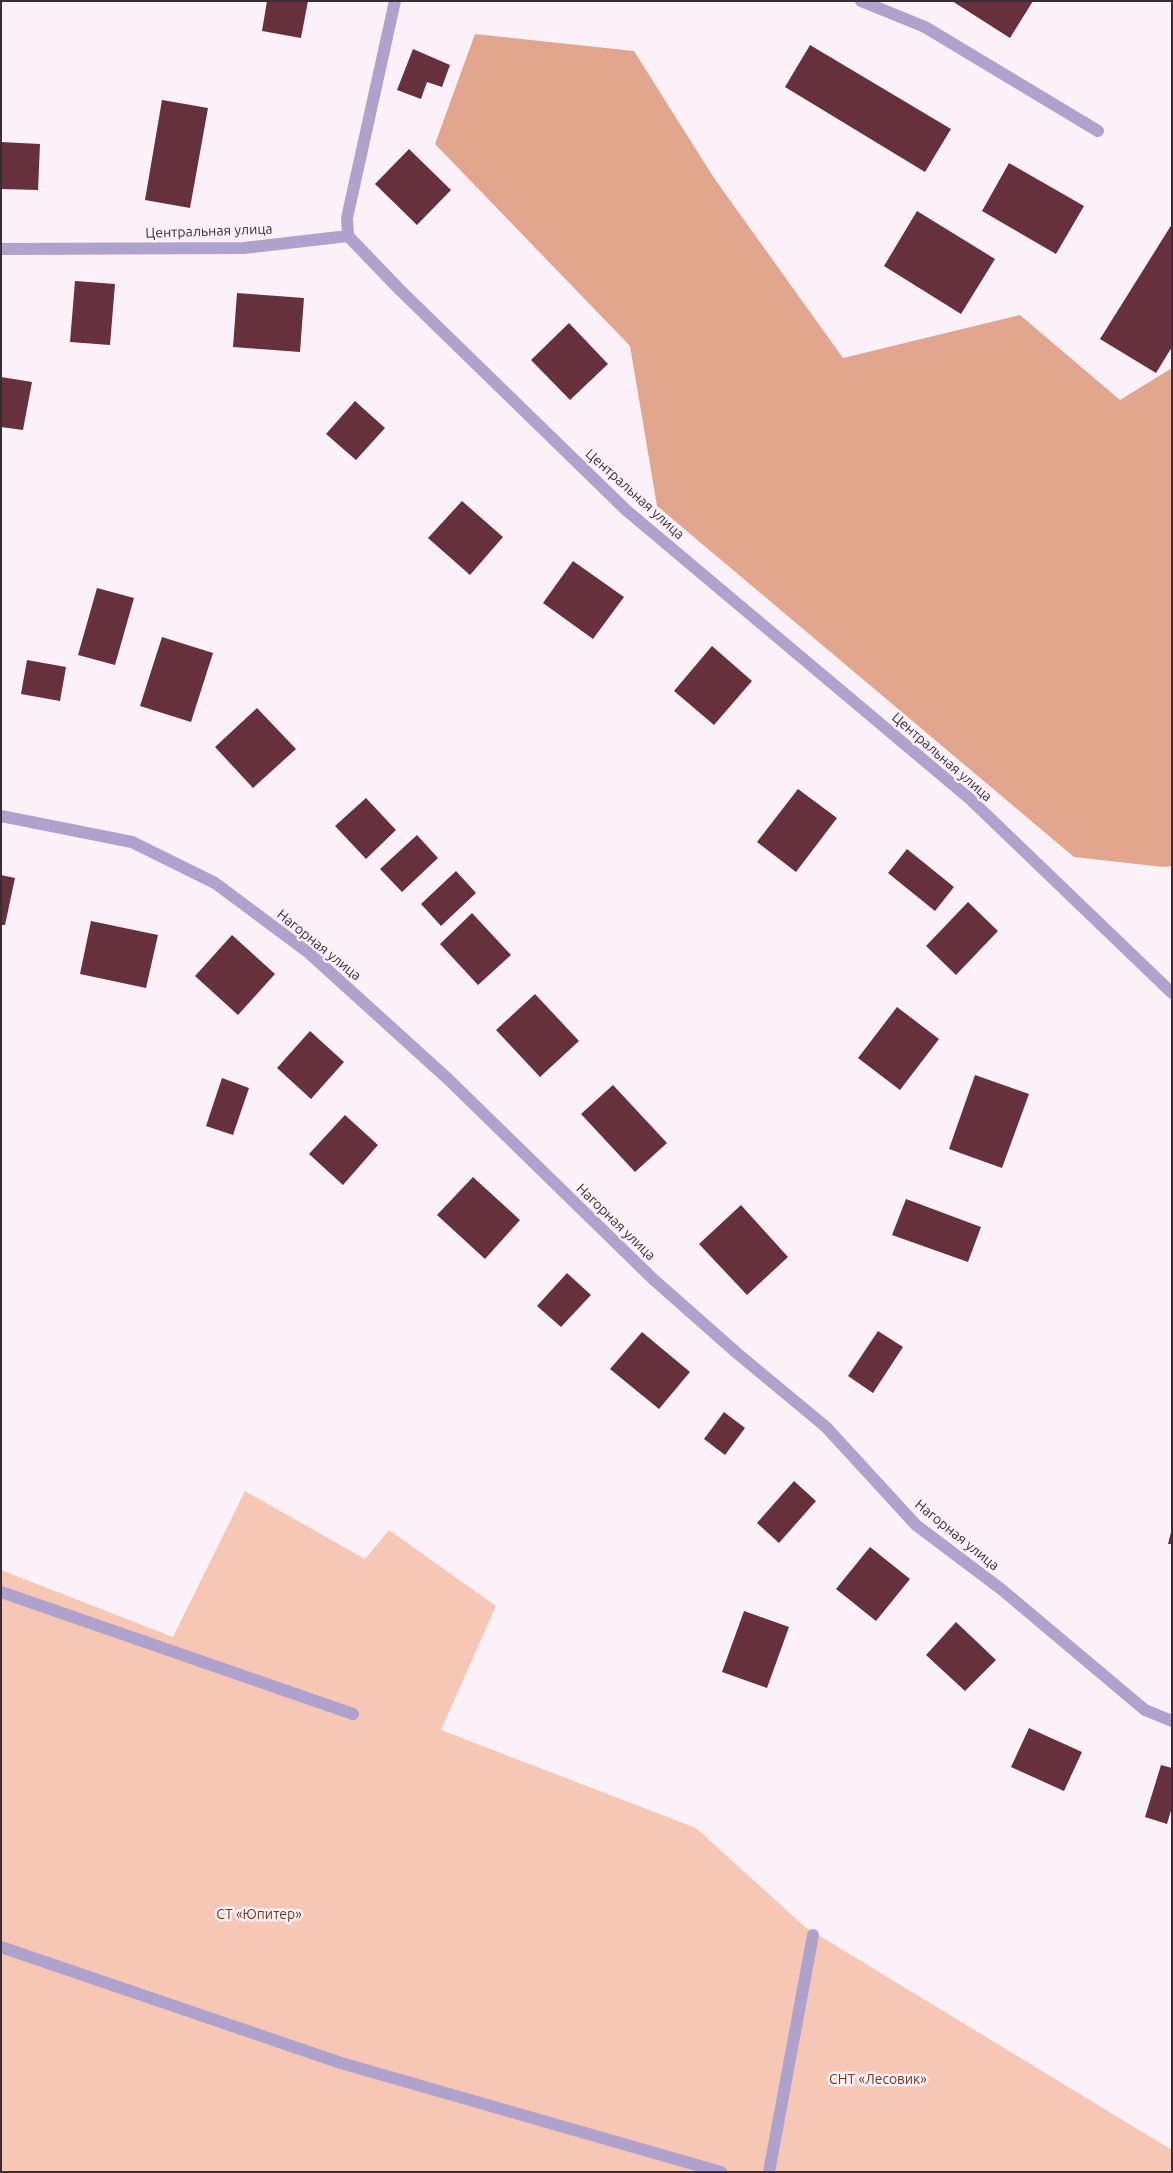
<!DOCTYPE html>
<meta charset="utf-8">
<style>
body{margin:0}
#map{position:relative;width:1173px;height:2173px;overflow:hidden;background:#fcf1f9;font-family:Ubuntu,sans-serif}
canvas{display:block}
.frame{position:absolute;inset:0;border:2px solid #382e36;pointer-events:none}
</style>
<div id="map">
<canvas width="1173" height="2173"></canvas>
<div class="frame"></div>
</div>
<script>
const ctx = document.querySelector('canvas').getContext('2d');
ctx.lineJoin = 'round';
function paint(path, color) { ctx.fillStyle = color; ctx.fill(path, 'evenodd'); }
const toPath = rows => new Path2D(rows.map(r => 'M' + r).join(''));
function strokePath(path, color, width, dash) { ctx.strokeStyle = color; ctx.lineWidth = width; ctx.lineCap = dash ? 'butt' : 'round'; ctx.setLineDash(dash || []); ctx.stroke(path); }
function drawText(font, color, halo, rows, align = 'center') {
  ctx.font = font + ' Ubuntu,sans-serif'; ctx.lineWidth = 5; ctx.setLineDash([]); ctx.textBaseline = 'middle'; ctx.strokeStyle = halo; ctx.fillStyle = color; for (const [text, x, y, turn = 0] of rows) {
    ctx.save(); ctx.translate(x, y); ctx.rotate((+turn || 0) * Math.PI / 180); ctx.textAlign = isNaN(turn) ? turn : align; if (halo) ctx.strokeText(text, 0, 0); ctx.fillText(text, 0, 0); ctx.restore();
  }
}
const green = toPath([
 [245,1491,365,1559,389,1530,496,1606,441,1730,696,1828,805,1927,1172,2150,1172,2172,1,2172,1,1570,173,1637]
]);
const forest = toPath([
 [475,34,634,51,714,178,843,358,1020,315,1120,400,1172,368,1172,866,1163,867,1074,857,657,506,630,346,435,144]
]);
const building = toPath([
 [267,1,308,1,301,38,262,31],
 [952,1,1033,1,1010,38],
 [810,45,951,129,925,172,785,87],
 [413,49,450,65,442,87,427,82,421,99,397,90],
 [162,100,208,108,190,208,145,200],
 [1,142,40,144,38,190,1,189],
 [409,149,451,190,417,225,375,184],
 [1009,163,1084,206,1056,254,982,211],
 [917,211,995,259,961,314,884,266],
 [1172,224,1172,347,1156,373,1100,339],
 [75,281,115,284,110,345,70,342],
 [237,293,304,298,300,352,233,347],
 [569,323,608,364,570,400,531,360],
 [1,377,32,382,23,430,1,427],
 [355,401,385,428,356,460,326,434],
 [462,501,503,537,470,575,428,538],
 [573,561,624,597,593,639,543,603],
 [97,588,134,598,115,665,78,655],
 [162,637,213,653,191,722,140,706],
 [712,646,752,681,714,725,674,691],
 [27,660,66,667,60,701,21,694],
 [257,708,296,749,253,788,215,747],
 [798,789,837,818,796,872,757,842],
 [366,798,396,830,366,859,335,826],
 [417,835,438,858,402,892,380,869],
 [907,849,954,887,935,911,888,873],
 [456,871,476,893,441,926,421,904],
 [1,875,15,878,5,925,1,925],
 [968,902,998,931,956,975,926,946],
 [472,913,511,955,478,985,440,944],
 [91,921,158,935,146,988,80,974],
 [232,935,275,974,238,1015,195,976],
 [535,994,579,1041,540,1077,496,1030],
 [897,1007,939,1039,900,1090,858,1058],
 [310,1031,344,1062,311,1099,277,1068],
 [975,1075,1029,1094,1002,1168,949,1149],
 [222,1078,249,1088,233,1135,206,1126],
 [613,1085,667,1143,635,1172,581,1114],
 [345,1115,378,1145,343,1185,309,1154],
 [473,1177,520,1220,485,1259,437,1215],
 [906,1199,981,1227,968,1262,892,1235],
 [741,1205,788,1257,747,1295,699,1244],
 [567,1273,591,1295,561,1327,537,1306],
 [878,1331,903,1347,873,1393,848,1376],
 [642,1332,690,1372,659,1409,610,1369],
 [724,1412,745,1428,725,1455,704,1439],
 [794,1481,816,1501,779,1543,757,1523],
 [1171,1532,1172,1532,1172,1544,1168,1544],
 [870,1547,910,1579,876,1621,836,1589],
 [744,1611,789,1627,767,1688,722,1672],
 [956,1622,996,1660,965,1691,926,1655],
 [1029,1728,1082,1752,1064,1791,1011,1767],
 [1161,1765,1172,1768,1172,1807,1167,1824,1145,1817]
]);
const service = toPath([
 [861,1,925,27,1098,131],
 [1,1592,353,1714],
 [1,1947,341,2063,721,2172],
 [769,2172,813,1935]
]);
const minor = toPath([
 [348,236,347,218,395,1],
 [1,249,244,248,348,236,400,290,626,510,970,799,1172,993],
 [1,816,132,842,215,883,309,953,448,1079,653,1279,738,1354,826,1427,916,1525,1001,1589,1145,1710,1172,1721]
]);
const streetNames = [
 ["Центральная улица",209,231,-2],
 ["Центральная улица",635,494,42],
 ["Центральная улица",942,757,41],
 ["Нагорная улица",319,945,39],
 ["Нагорная улица",616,1222,44],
 ["Нагорная улица",957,1535,39]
];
const parkNames = [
 ["СТ «Юпитер»",259,1914],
 ["СНТ «Лесовик»",878,2079]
];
paint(green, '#f5c7b4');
paint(forest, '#e2a68f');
paint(building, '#66313c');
strokePath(service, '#afa2cc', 12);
strokePath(minor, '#afa2cc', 12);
drawText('14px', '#382e36', '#fcf1f9', streetNames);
drawText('14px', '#7b3414', '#fcf1f9', parkNames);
</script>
